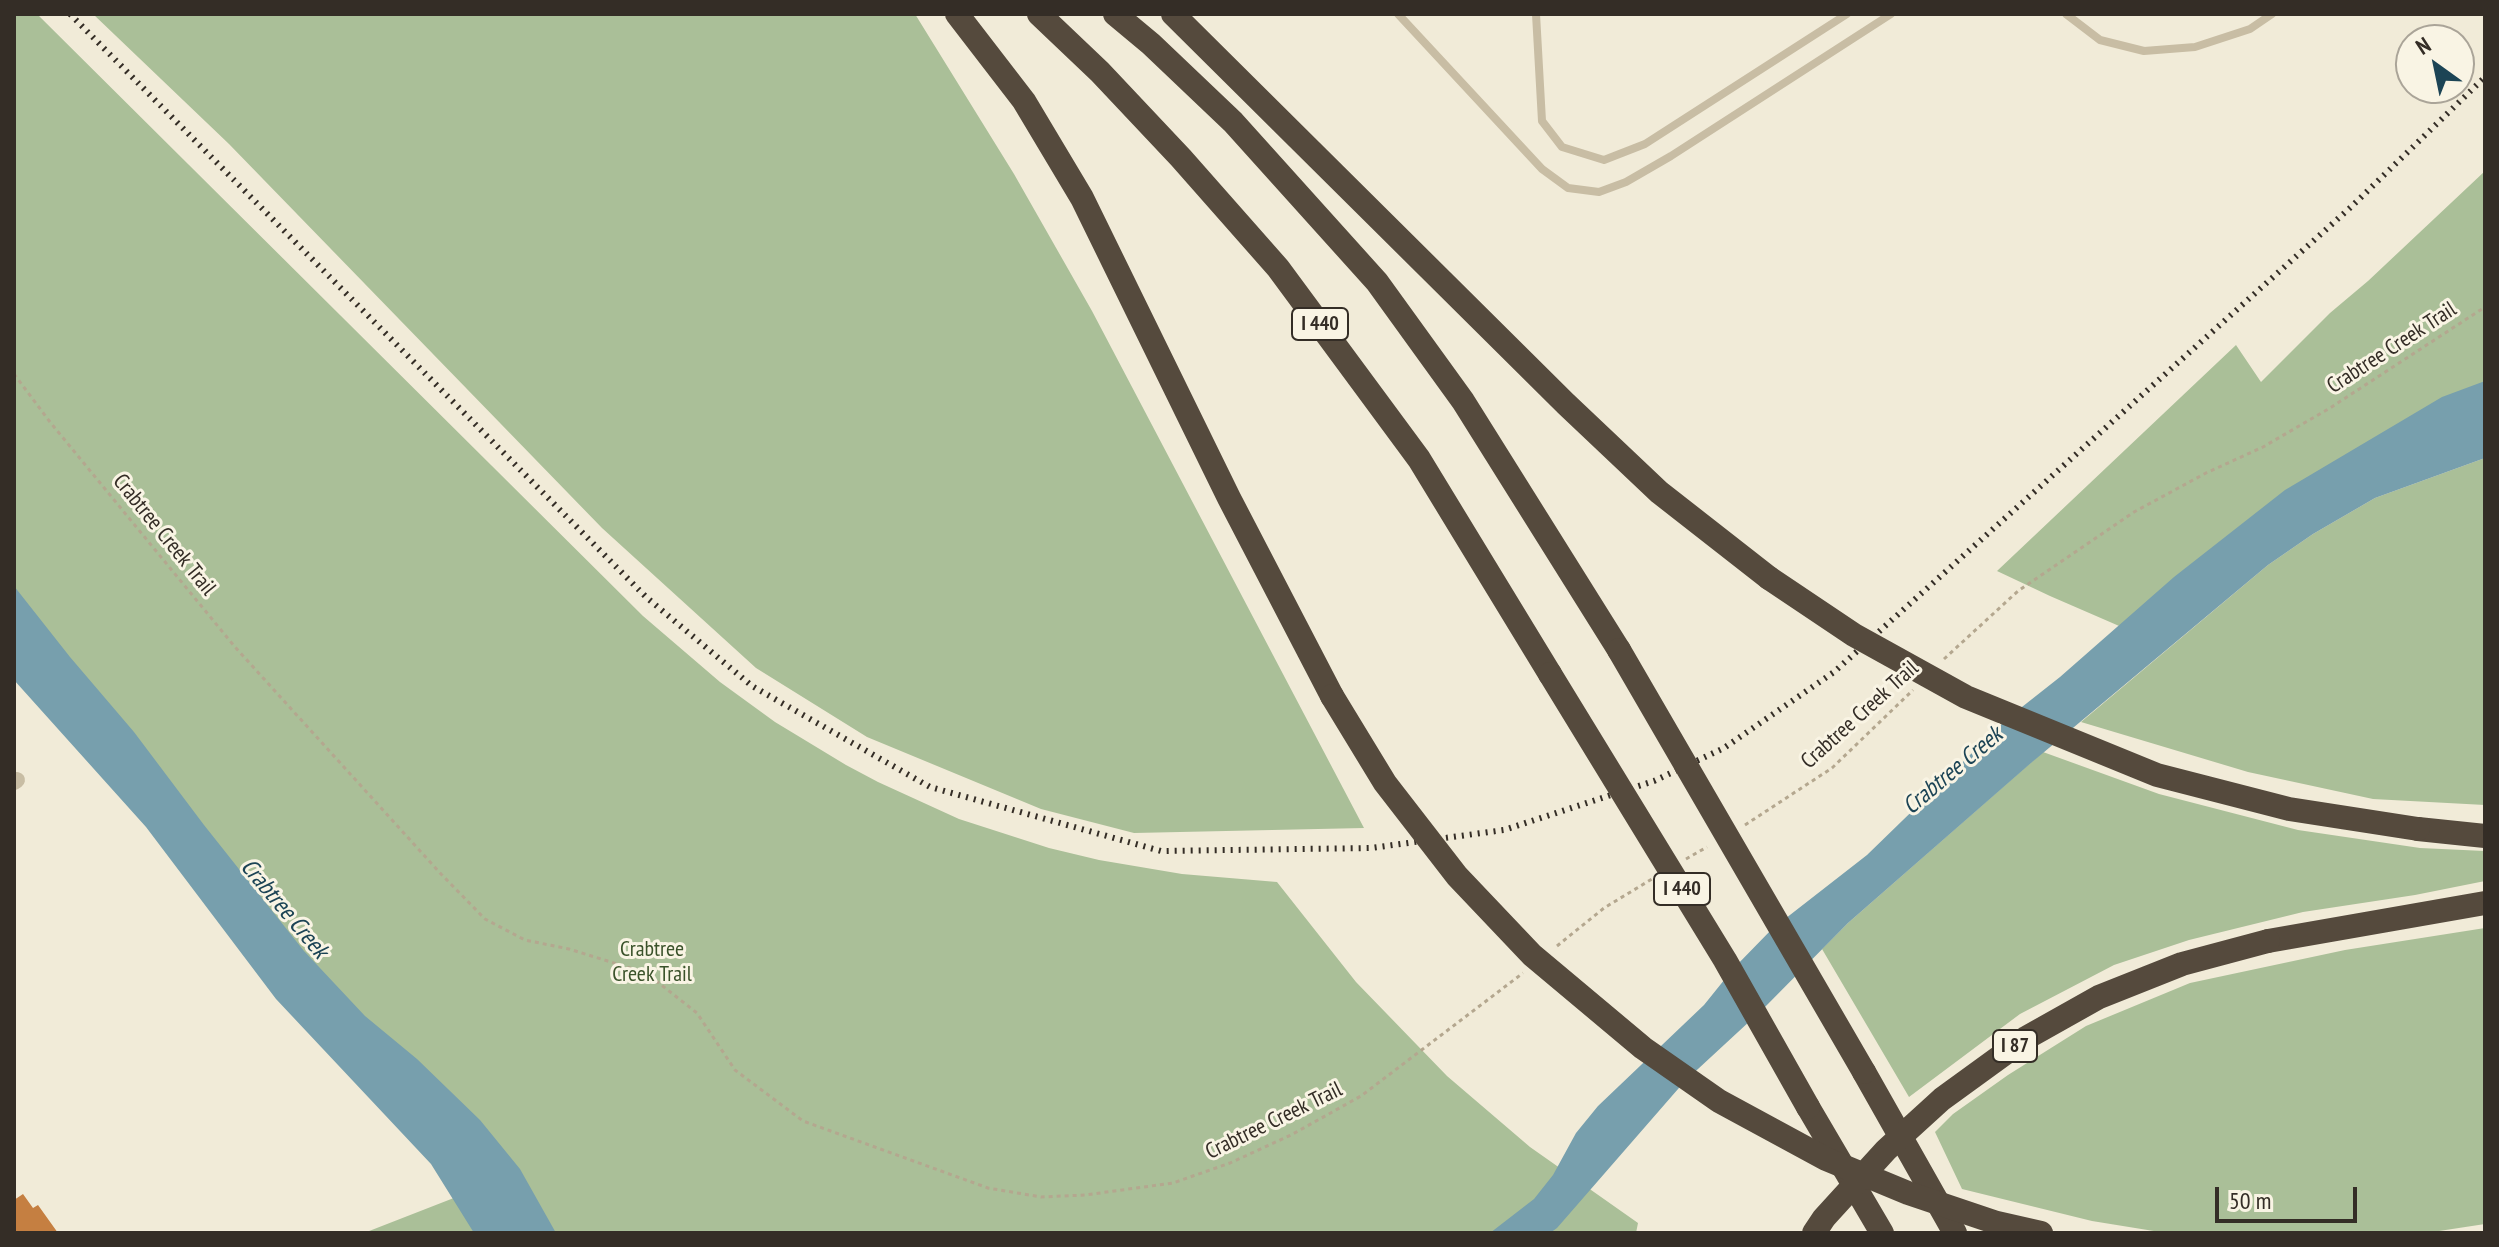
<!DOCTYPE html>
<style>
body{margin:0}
#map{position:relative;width:2499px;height:1247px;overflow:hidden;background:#f1ebd8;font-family:"PT Sans Narrow",sans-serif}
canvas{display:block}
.frame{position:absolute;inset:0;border:16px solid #342d26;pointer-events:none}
.north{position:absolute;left:2395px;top:24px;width:80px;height:80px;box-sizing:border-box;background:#f9f4e4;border:2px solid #aaa498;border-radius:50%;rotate:327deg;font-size:22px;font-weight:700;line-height:32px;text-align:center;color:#342d26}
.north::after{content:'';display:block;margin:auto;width:28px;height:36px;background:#1c4455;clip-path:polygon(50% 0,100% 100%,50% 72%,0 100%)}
.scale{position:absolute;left:2215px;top:1187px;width:142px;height:36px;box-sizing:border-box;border:4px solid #342d26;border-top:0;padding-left:10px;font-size:24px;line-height:28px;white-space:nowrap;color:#342d26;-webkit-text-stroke:6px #f9f4e4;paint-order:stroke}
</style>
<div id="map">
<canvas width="2499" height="1247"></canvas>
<div class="frame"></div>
<div class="north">N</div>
<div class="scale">50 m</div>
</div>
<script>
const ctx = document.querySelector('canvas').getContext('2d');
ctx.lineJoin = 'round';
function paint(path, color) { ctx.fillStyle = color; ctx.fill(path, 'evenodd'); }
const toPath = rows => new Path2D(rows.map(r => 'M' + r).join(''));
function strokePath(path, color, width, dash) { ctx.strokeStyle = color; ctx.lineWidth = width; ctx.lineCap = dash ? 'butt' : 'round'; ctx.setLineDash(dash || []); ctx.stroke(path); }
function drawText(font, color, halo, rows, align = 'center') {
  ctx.font = font + ' "PT Sans Narrow",sans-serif'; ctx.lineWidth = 6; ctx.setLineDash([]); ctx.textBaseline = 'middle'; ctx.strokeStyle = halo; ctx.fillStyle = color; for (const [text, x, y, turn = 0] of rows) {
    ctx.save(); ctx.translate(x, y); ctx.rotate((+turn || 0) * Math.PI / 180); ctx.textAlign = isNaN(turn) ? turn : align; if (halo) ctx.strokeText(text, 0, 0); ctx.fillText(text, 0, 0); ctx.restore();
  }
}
const green = toPath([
 [14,14,37,14,643,616,720,682,775,722,846,765,878,782,959,819,1049,848,1099,860,1182,874,1277,882,1356,982,1447,1076,1530,1147,1638,1223,1636,1233,364,1233,482,1187,14,624],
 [93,14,915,14,1014,174,1092,311,1364,828,1134,833,1041,809,867,737,756,668,602,528,229,144],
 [2485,171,2485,408,2133,632,2050,596,1997,571,2236,345,2261,382,2330,313,2368,281],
 [2485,458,2485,805,2373,799,2248,772,2081,722,2268,565,2313,534,2375,498],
 [2043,752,2159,794,2298,830,2420,848,2485,851,2485,881,2415,895,2303,912,2189,940,2114,965,2020,1014,1909,1097,1822,949,1848,923],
 [2485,928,2485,1224,2426,1233,2166,1233,2092,1221,1962,1189,1935,1132,1953,1114,2008,1075,2086,1026,2190,983,2345,950]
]);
const water = toPath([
 [2485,381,2485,458,2375,498,2313,534,2268,565,2031,763,1848,923,1764,1008,1685,1081,1557,1228,1550,1233,1490,1233,1534,1199,1553,1175,1576,1133,1598,1106,1704,1005,1733,969,1772,929,1867,855,2008,718,2060,677,2174,577,2285,490,2442,397],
 [14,586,70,657,134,732,204,825,304,951,365,1016,417,1059,480,1120,520,1169,556,1233,474,1233,431,1164,276,999,146,827,14,680]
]);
const building = toPath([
 [23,1194,33,1208,38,1205,58,1233,14,1233,14,1200]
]);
const path = toPath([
 [14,374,50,422,235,647,441,874,485,919,525,940,569,949,646,973,697,1013,735,1070,803,1121,988,1188,1041,1197,1085,1195,1173,1183,1230,1163,1291,1135,1361,1096,1523,973],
 [1944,659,2018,591,2134,512,2206,473,2263,447,2330,408,2485,307],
 [1745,825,1832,768,1913,690],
 [1686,859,1707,847],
 [1557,946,1604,908,1652,879]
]);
const service = toPath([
 [1398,14,1542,169,1568,188,1599,192,1626,182,1671,156,1891,14],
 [1536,14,1542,121,1562,147,1604,160,1645,144,1847,14],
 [2066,14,2100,40,2144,51,2195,47,2250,29,2272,14]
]);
const minor = toPath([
 [14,782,17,780]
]);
const motorway = toPath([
 [957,14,1024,101,1082,198,1229,498,1332,696],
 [1039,14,1100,72,1181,158,1278,268,1419,459,1550,674],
 [1115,14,1151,44,1233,122,1377,282,1463,401,1619,650],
 [1173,14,1566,404,1659,492,1769,578],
 [2418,829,2485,836],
 [2268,941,2485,903],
 [1864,1072,1955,1233],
 [1808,1107,1882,1233]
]);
const rail = toPath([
 [70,14,646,597,752,686,930,787,1161,851,1371,848,1504,830,1654,781,1724,748,1834,672,2351,207,2485,77]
]);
const motorwayBridge = toPath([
 [1769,578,1854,635,1966,697,2157,775,2289,809,2418,829],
 [1619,650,1864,1072],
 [1550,674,1725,960,1808,1107],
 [1332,696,1385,783,1457,876,1532,955,1643,1048,1719,1101,1826,1159,1908,1193,1997,1223,2041,1233],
 [1814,1233,1824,1218,1886,1150,1942,1099,2026,1038,2099,997,2182,964,2268,941]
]);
const shields = [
 [1320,324,56],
 [1682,889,56],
 [2015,1046,44]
];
const shieldNames = [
 ["I 440",1320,324],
 ["I 440",1682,889],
 ["I 87",2015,1046]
];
const streetNames = [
 ["Crabtree Creek Trail",2392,348,-33],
 ["Crabtree Creek Trail",164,535,51],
 ["Crabtree Creek Trail",1860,715,-42],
 ["Crabtree Creek Trail",1274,1121,-26]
];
const parkNames = [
 ["Crabtree",652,950],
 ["Creek Trail",652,975]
];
const waterNames = [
 ["Crabtree Creek",1953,771,-40],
 ["Crabtree Creek",284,909,50]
];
paint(green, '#aabf98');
paint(water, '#779fad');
paint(building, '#c57f41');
strokePath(path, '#b4a78f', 3, [4, 4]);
strokePath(service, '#c8bda4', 8);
strokePath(minor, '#c8bda4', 16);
strokePath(motorway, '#554a3d', 24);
strokePath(rail, '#342d26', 6, [2, 6]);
strokePath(motorwayBridge, '#554a3d', 24);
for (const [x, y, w] of shields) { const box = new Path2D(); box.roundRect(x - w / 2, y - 16, w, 32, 6); ctx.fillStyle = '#f9f4e4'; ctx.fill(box); strokePath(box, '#342d26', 2); }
drawText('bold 20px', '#342d26', null, shieldNames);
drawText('22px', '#342d26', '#f9f4e4', streetNames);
drawText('22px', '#3a522a', '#f9f4e4', parkNames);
drawText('italic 24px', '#1c4455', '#f9f4e4', waterNames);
</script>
